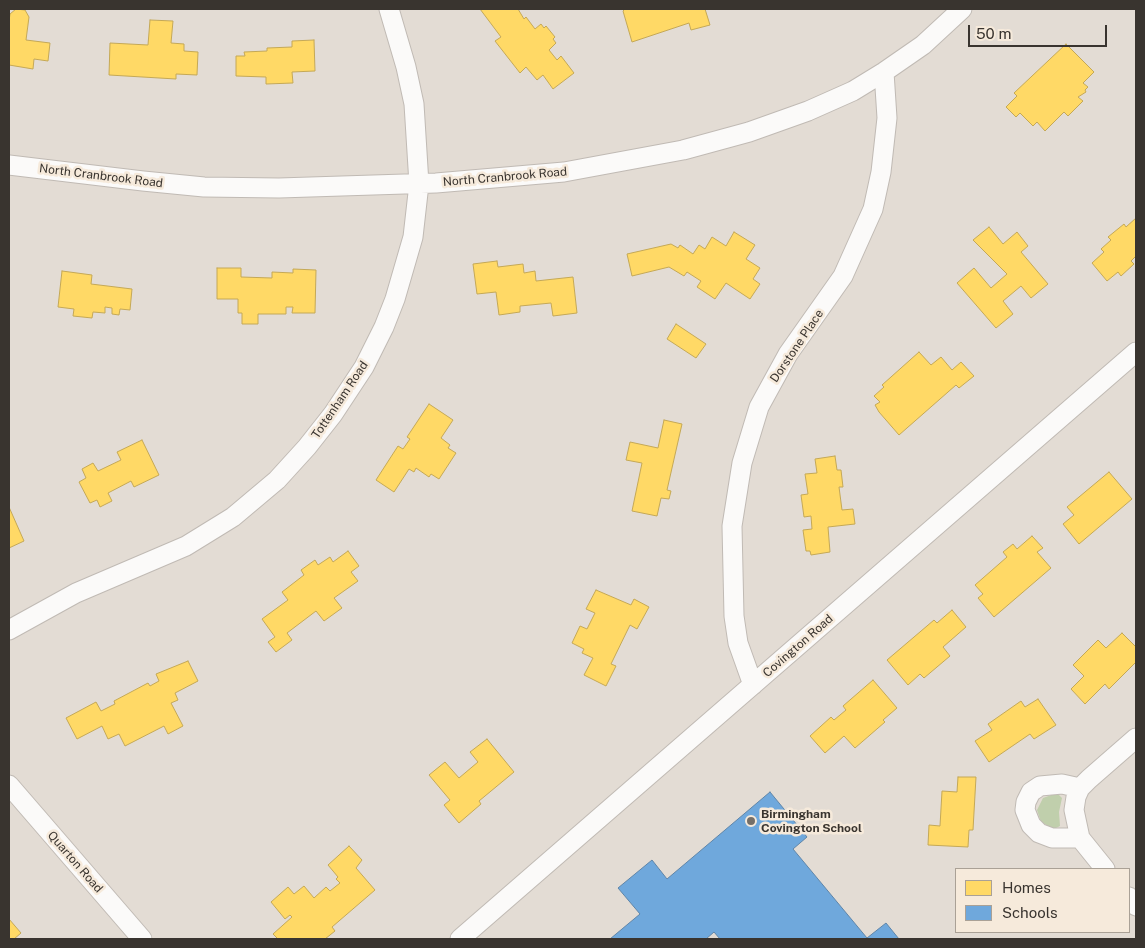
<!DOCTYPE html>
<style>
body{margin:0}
#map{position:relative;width:1145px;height:948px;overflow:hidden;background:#e3dcd4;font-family:"Public Sans",sans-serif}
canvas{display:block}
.frame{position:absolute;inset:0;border:10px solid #39342f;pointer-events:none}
.legend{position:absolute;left:955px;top:868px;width:175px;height:65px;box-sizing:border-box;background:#f6eadb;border:1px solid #aaa196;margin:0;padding:6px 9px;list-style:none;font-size:15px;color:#39342f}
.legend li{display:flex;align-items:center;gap:10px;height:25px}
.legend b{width:25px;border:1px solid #aaa196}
.scale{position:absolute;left:968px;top:25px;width:139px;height:22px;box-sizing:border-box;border:2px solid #39342f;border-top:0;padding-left:6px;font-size:15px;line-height:18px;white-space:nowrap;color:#39342f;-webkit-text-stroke:4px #f6eadb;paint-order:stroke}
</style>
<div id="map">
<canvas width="1145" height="948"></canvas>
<div class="frame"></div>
<ul class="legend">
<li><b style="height:14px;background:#ffd966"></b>Homes</li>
<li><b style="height:14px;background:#6fa8dc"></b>Schools</li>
</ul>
<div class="scale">50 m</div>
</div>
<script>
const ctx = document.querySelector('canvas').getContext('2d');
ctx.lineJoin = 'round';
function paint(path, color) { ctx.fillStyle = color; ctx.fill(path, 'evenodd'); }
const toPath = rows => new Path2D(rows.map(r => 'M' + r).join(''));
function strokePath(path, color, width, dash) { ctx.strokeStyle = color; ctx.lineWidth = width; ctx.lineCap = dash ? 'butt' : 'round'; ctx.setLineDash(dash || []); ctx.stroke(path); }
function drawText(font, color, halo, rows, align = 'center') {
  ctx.font = font + ' "Public Sans",sans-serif'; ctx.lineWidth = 5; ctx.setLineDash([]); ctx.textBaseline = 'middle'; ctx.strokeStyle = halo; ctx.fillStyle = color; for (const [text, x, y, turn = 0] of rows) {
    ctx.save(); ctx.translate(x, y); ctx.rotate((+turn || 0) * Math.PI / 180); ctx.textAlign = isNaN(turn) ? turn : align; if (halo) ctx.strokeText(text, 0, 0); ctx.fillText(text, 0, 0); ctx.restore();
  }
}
const green = toPath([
 [1057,793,1062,798,1059,812,1060,826,1054,829,1041,822,1037,810,1043,798]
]);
const homes = toPath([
 [16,9,25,10,29,17,26,40,50,43,48,61,34,59,33,69,9,65,9,21,10,14,16,9],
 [480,9,518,9,524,19,526,17,535,29,541,24,544,28,546,26,555,37,553,39,556,43,549,50,557,60,561,56,574,73,553,89,543,75,537,80,526,67,520,73,495,41,501,37,480,9],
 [625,9,705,9,710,25,691,30,689,23,632,42,623,11,625,9],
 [150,20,173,21,171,43,184,44,184,51,198,52,197,75,176,74,176,79,109,75,110,43,148,45,150,20],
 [314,40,315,71,292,72,293,83,266,84,266,77,236,76,236,56,245,56,244,52,267,51,267,48,292,47,292,41,314,40],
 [1066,44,1094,72,1083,83,1088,87,1085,90,1086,92,1078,97,1083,101,1068,116,1064,112,1045,131,1037,122,1033,126,1020,113,1016,117,1006,107,1017,96,1014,93,1066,44],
 [1136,218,1136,256,1131,261,1134,264,1121,276,1118,272,1107,281,1092,263,1104,252,1101,249,1111,240,1108,237,1124,224,1126,227,1136,218],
 [989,227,1003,244,1017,232,1028,246,1021,252,1048,284,1031,298,1021,286,1003,301,1013,314,996,328,957,283,974,268,991,288,1007,274,973,240,989,227],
 [734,232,755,245,746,259,760,268,753,279,760,284,750,299,726,283,715,299,697,287,701,281,687,272,684,276,669,267,632,276,627,254,671,244,678,248,680,245,693,254,699,245,705,249,712,237,726,246,734,232],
 [497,261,498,267,523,264,524,273,535,271,536,281,573,277,577,313,553,316,551,303,520,306,520,312,499,315,496,292,477,294,473,264,497,261],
 [217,268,241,268,241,277,272,278,272,272,293,273,293,269,316,270,315,313,292,313,293,307,286,307,286,314,258,314,258,324,242,324,242,313,238,313,238,299,217,299,217,268],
 [62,271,92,275,91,284,132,289,130,310,120,309,119,315,112,314,112,308,105,307,105,313,93,312,92,318,73,316,74,309,58,307,62,271],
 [676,324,706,344,696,358,667,339,676,324],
 [919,352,931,365,941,357,952,370,961,362,974,376,959,388,956,385,899,435,879,412,875,405,880,402,874,396,884,387,882,385,919,352],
 [429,404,453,420,441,438,450,445,448,448,456,453,439,479,431,474,429,477,416,468,414,472,409,469,394,492,376,480,398,446,403,449,410,439,407,437,429,404],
 [664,420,682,424,667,490,671,491,669,499,661,498,657,516,632,511,642,463,626,460,630,442,658,448,664,420],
 [142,440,159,475,134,487,131,481,108,493,112,501,100,507,97,500,90,503,79,482,86,478,82,469,93,463,98,471,121,460,117,452,142,440],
 [835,456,837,470,841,470,843,487,839,487,842,510,853,509,855,524,828,527,830,552,811,555,810,551,806,551,803,530,812,529,811,516,804,517,801,495,808,494,805,474,817,473,815,459,835,456],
 [1109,472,1132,499,1079,544,1063,524,1074,515,1067,507,1109,472],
 [9,507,24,541,9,548,9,507],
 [1032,536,1043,548,1037,552,1051,568,994,617,978,598,983,594,975,585,1007,557,1003,552,1013,544,1017,549,1032,536],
 [348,551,359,566,351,572,358,581,334,598,342,608,324,621,316,611,287,633,292,640,276,652,268,642,275,637,262,619,288,600,282,592,304,575,301,570,315,560,318,565,330,557,333,562,348,551],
 [596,590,631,605,634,599,649,607,637,629,630,625,611,664,616,666,606,686,584,675,593,658,582,653,584,649,572,643,580,626,587,629,595,613,586,609,596,590],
 [952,610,966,627,943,647,950,656,924,678,920,674,908,685,887,660,934,620,937,623,952,610],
 [1122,633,1136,647,1136,662,1109,689,1105,684,1085,704,1071,689,1084,676,1073,665,1098,640,1106,648,1122,633],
 [188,661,198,681,175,693,178,700,171,703,183,726,168,734,164,726,125,746,119,734,108,739,102,726,77,739,66,718,96,702,101,711,115,704,114,701,148,683,150,686,159,681,156,674,188,661],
 [873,680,897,708,883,720,885,722,855,748,844,736,825,753,810,736,831,717,834,720,846,710,843,706,873,680],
 [1038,699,1056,725,1034,739,1030,734,989,762,975,741,992,730,988,724,1021,701,1025,707,1038,699],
 [487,739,514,772,479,801,481,804,459,823,444,805,450,800,429,775,445,762,459,778,478,762,470,752,487,739],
 [958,777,976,777,973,830,969,830,968,847,928,845,929,825,940,826,942,791,957,792,958,777],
 [349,846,362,860,356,868,375,890,332,927,335,931,325,939,278,939,273,934,292,917,290,915,285,919,271,902,288,887,294,894,304,886,314,898,326,887,330,891,340,883,336,879,338,877,328,865,349,846],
 [9,919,21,933,14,939,9,939,9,919]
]);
const schools = toPath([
 [770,792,807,837,793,849,867,938,886,923,899,939,720,939,714,932,706,939,610,939,640,914,618,888,652,860,667,879,770,792]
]);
const minor = toPath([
 [9,165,143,181,204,187,279,188,436,183,564,172,683,150,749,132,808,111,853,91,884,72,923,45,962,9],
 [9,630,76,593,186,546,233,517,277,480,307,447,333,414,364,367,384,327,395,299,413,237,419,184,414,104,406,67,389,9],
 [753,685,738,643,734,616,732,526,742,463,759,407,788,354,843,276,873,209,881,172,887,118,884,72],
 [9,785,142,939],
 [1080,838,1052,838,1039,833,1031,825,1025,810,1026,802,1031,792,1040,786,1062,784,1080,788],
 [1105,869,1080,838,1074,810,1076,797,1080,788,1089,779,1136,738],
 [1129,897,1136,906],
 [460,939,1136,352]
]);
const markers = [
 [751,821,5,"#746f69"]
];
const streetNames = [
 ["North Cranbrook Road",101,176,7],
 ["North Cranbrook Road",505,177,-5],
 ["Dorstone Place",797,346,-56],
 ["Tottenham Road",340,400,-56],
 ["Covington Road",798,646,-41],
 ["Quarton Road",75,862,49]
];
const poiNames = [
 ["Birmingham",761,814],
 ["Covington School",761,828]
];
paint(green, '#c0cfac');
paint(homes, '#ffd966');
strokePath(homes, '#c4a856', 1);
paint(schools, '#6fa8dc');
strokePath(schools, '#5f85a8', 1);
strokePath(minor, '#c0bab4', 21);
strokePath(minor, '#fbfaf9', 19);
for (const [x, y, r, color] of markers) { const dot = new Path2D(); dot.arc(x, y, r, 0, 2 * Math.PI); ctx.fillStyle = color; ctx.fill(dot); strokePath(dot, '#f6eadb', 2); }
drawText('12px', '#39342f', '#f6eadb', streetNames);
drawText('bold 12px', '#39342f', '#f6eadb', poiNames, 'left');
</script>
